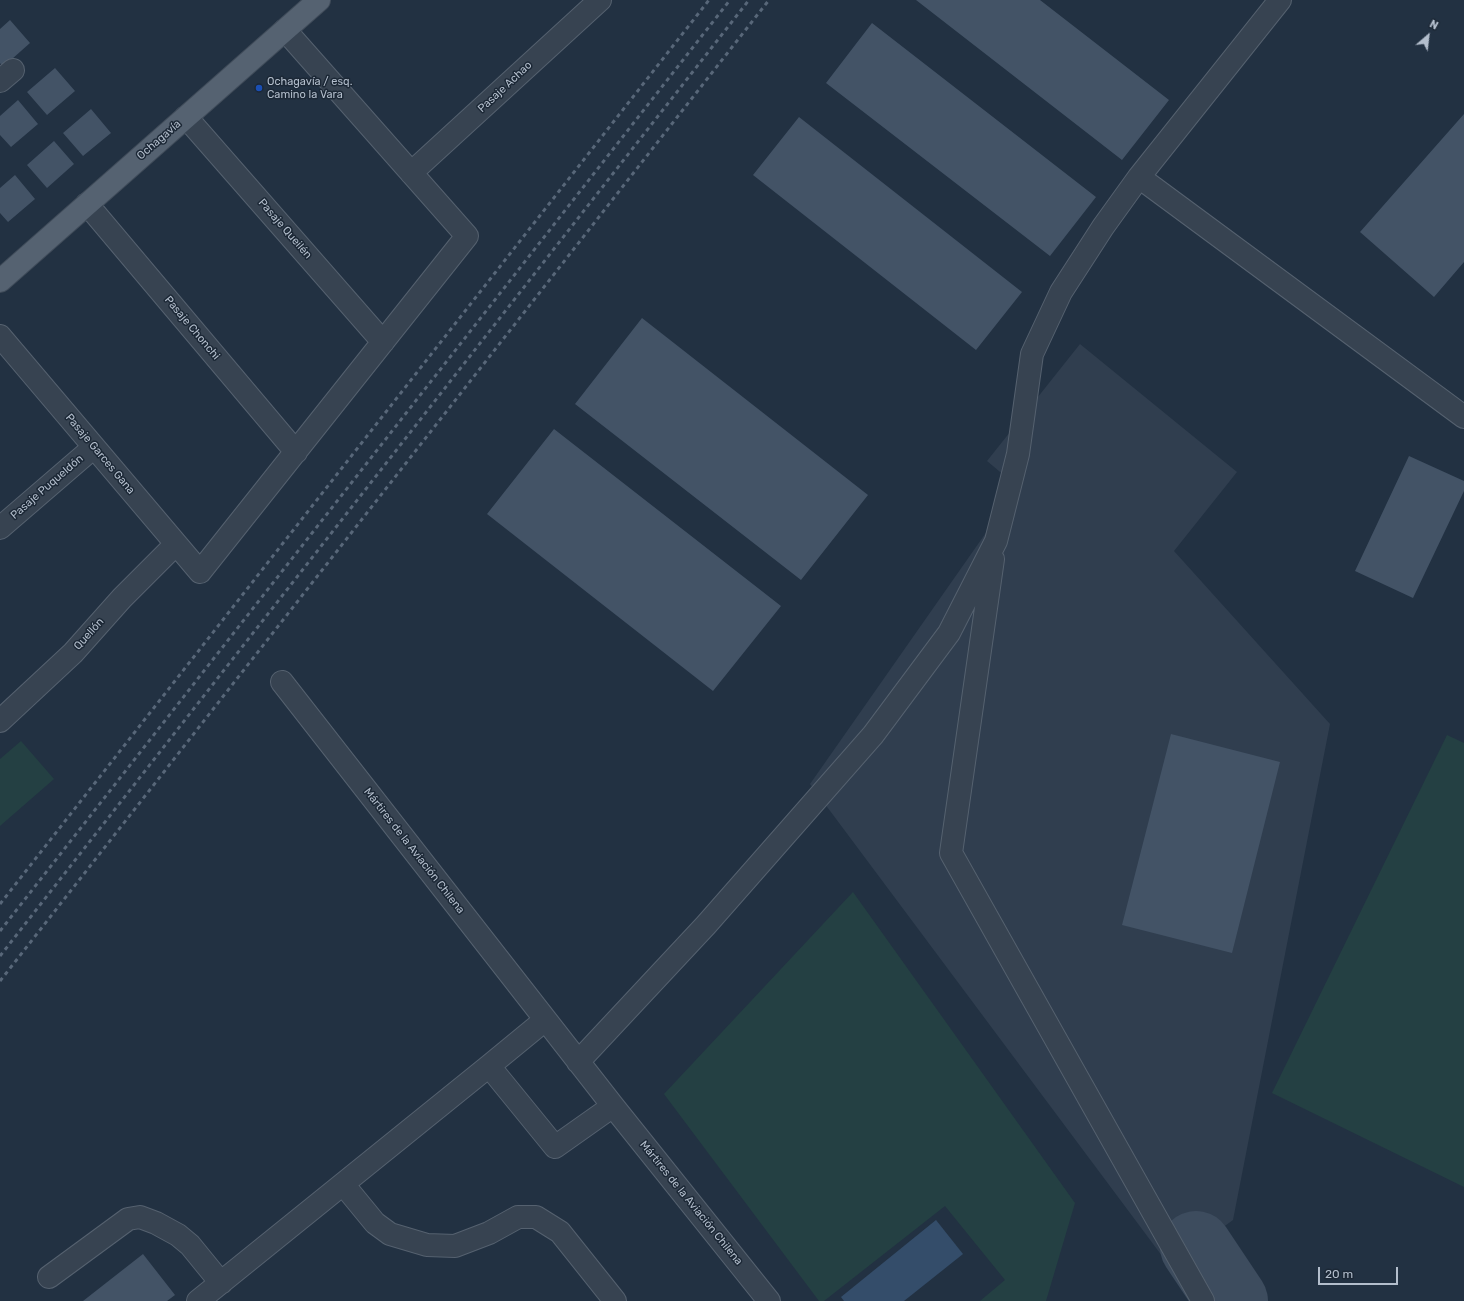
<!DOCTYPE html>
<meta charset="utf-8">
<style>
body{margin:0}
#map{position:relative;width:1464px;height:1301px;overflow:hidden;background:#223142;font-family:Rubik,sans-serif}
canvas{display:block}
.north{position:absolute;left:1408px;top:16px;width:40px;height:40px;-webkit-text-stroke:3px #1c2836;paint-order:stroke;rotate:28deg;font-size:11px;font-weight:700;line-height:16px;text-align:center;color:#b3becc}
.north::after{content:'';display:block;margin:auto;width:14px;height:18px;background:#b3becc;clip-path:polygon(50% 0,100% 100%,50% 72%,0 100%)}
.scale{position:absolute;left:1318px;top:1267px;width:80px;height:18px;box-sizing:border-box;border:2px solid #b3becc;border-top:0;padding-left:5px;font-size:12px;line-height:14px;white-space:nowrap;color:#b3becc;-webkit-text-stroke:3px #1c2836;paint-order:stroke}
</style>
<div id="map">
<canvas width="1464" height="1301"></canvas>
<div class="north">N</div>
<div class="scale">20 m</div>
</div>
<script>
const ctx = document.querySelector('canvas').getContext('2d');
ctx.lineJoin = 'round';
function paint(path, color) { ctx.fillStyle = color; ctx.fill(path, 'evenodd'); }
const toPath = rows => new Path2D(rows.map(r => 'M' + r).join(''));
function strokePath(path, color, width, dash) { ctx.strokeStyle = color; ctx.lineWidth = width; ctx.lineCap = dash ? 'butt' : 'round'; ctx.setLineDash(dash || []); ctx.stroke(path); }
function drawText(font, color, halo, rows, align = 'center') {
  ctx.font = font + ' Rubik,sans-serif'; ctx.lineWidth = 3; ctx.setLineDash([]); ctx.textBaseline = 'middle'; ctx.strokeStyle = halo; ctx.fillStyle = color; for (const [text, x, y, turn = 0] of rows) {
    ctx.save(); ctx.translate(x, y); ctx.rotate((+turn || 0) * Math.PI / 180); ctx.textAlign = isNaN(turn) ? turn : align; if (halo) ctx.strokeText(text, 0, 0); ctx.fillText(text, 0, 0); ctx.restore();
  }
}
const airport = toPath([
 [1080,344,1237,472,1174,551,1330,724,1233,1220,1196,1247,1171,1268,810,784,1018,487,987,461]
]);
const green = toPath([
 [1447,735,1464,743,1464,1187,1272,1093],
 [21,741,54,779,0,826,0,759],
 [853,892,1075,1203,1046,1301,980,1301,1005,1280,945,1206,824,1301,819,1301,664,1094]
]);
const water = toPath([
 [936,1220,963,1254,904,1301,844,1301,841,1297]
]);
const taxiway = toPath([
 [1196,1247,1232,1301]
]);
const building = toPath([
 [916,0,1040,0,1169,100,1122,160],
 [10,20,30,43,3,67,0,63,0,29],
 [872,23,1096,197,1050,256,826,83],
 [55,68,75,91,47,115,27,92],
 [18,100,38,124,11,147,0,135,0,116],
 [91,109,111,133,83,156,63,133],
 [1464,114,1464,262,1434,297,1360,232],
 [799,117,1022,292,976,350,753,175],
 [54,141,74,164,47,188,27,165],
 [15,175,35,199,8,222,0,213,0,188],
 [642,318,868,495,801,580,575,404],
 [554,429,781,606,713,691,487,514],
 [1409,456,1464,481,1464,491,1413,598,1355,571],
 [1171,734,1280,762,1232,953,1122,925],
 [143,1254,175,1295,167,1301,83,1301]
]);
const minor = toPath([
 [0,81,13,70],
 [186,117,383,342],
 [411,173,600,0],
 [1139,177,1464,417],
 [87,204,296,452],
 [0,336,200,572,467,236,285,30],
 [0,528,94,447],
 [993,559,951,853,1203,1301],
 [282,682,613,1106,769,1301],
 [0,721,73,653,122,598,176,544],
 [578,1062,706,925,873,735,949,633,996,541,1018,454,1032,354,1061,292,1103,227,1139,177,1280,0],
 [489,1066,555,1147,613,1106],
 [343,1184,375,1223,390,1234,427,1245,455,1246,489,1233,518,1217,536,1217,560,1232,615,1301],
 [49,1277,128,1219,140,1217,156,1223,178,1235,190,1245,221,1283],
 [198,1301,489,1066,545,1020]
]);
const major = toPath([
 [0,281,319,0]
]);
const rail = toPath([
 [0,904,709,0],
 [0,931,730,0],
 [0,956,749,0],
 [0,981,769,0]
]);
const markers = [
 [259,88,4,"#1a4fb4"]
];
const poiNames = [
 ["Ochagavía / esq.",267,82],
 ["Camino la Vara",267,95]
];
const streetNames = [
 ["Pasaje Achao",505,87,-43],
 ["Ochagavía",159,140,-41],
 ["Pasaje Queilén",285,229,49],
 ["Pasaje Chonchi",192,328,50],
 ["Pasaje Garces Gana",100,454,50],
 ["Pasaje Puqueldón",47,487,-41],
 ["Quellón",89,634,-48],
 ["Mártires de la Aviación Chilena",414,851,52],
 ["Mártires de la Aviación Chilena",691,1203,51]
];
paint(airport, '#303e4f');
paint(green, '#244043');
paint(water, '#344d6a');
strokePath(taxiway, '#3d4c5e', 72);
paint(building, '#435366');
strokePath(minor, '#55616f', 24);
strokePath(major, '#404c5a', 24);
strokePath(minor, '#374351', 22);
strokePath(major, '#556271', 22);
strokePath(rail, '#586779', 3, [4, 4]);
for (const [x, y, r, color] of markers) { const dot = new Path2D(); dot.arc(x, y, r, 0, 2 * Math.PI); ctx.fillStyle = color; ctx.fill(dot); strokePath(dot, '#1c2836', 1.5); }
drawText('11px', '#b3becc', '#1c2836', poiNames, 'left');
drawText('11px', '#b3becc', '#1c2836', streetNames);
</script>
